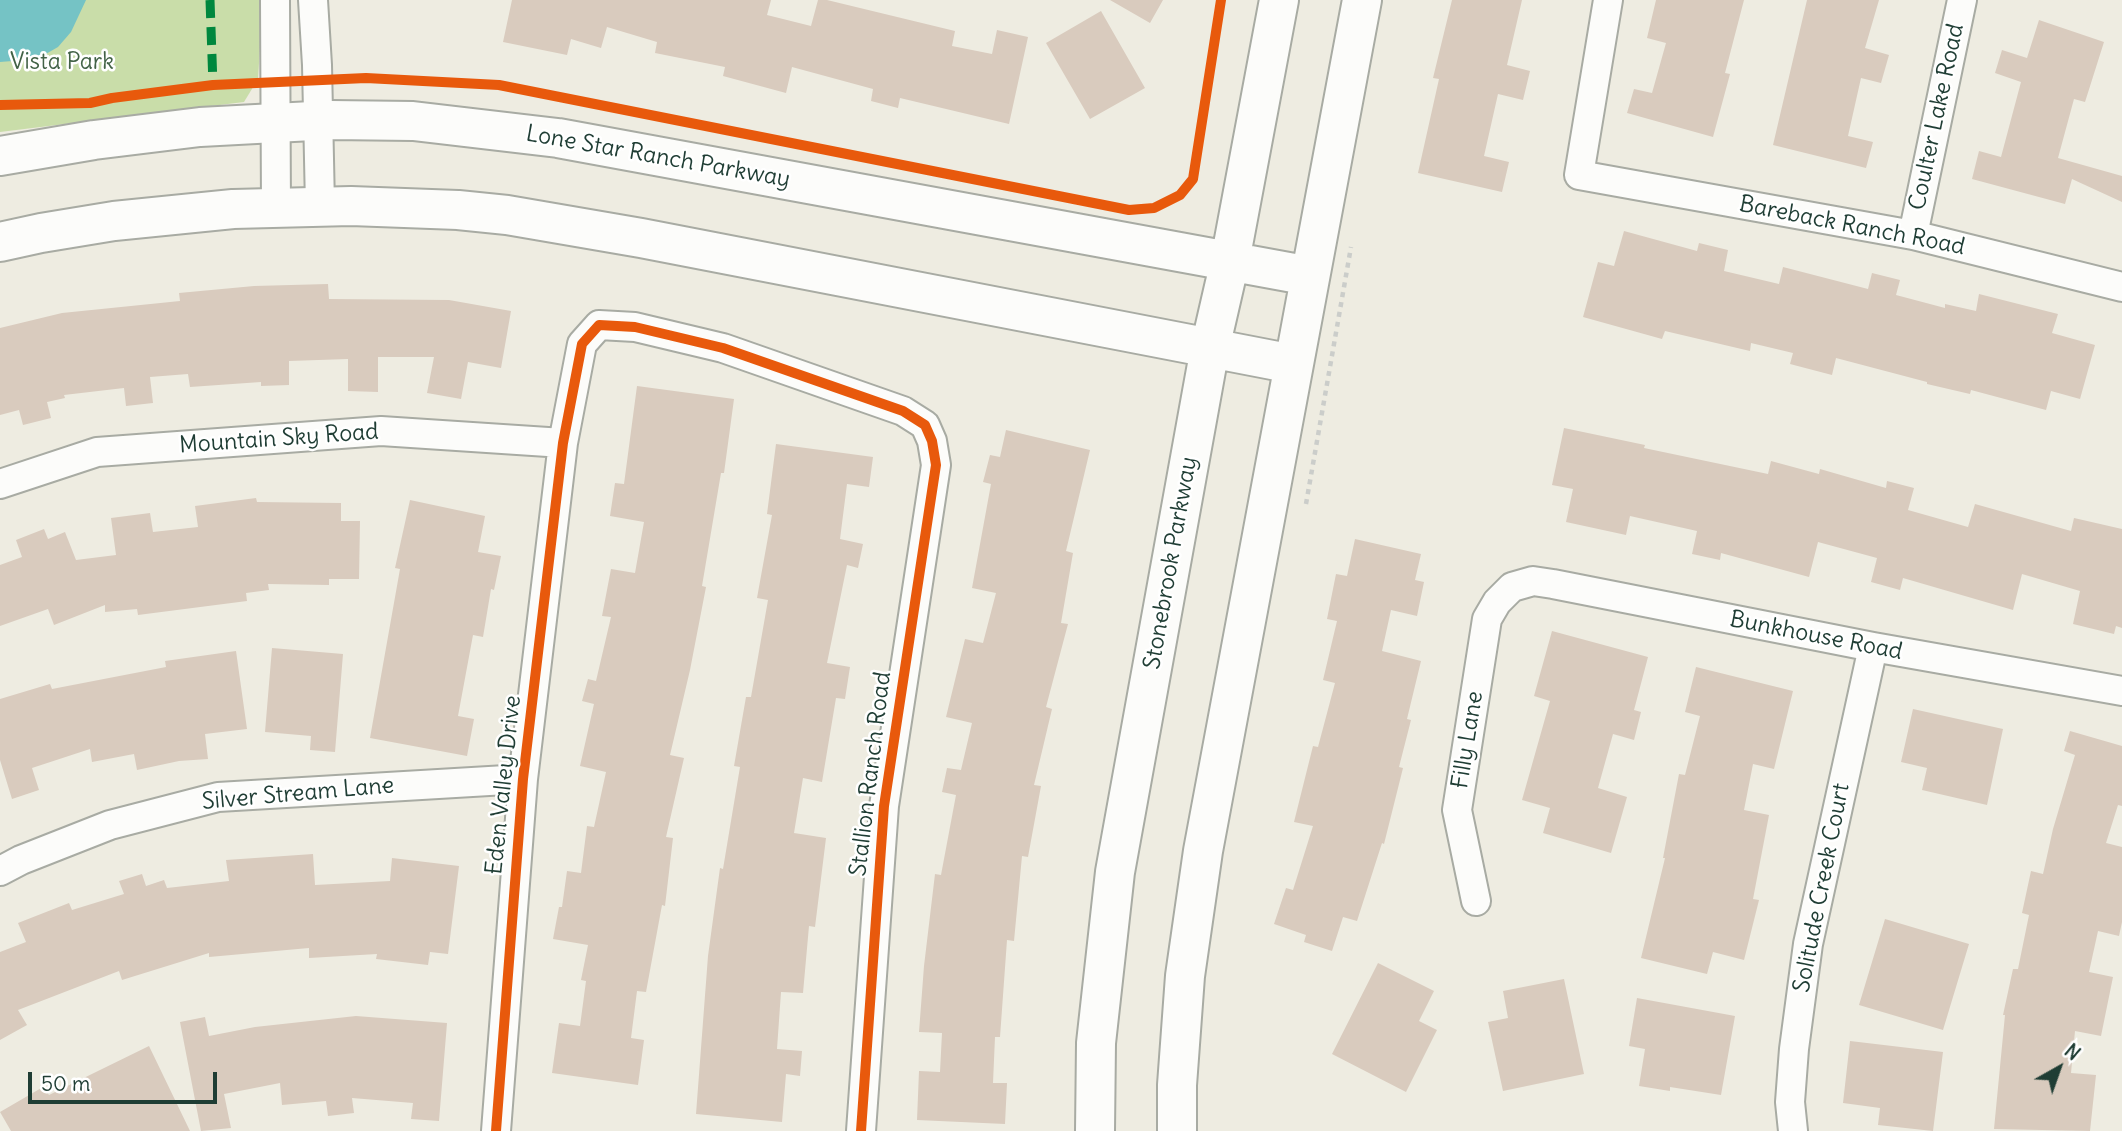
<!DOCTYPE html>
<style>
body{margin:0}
#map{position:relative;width:2122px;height:1131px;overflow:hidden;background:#eeece1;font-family:Delius,sans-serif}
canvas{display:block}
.north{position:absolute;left:2024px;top:1033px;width:70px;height:70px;-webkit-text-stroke:5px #fff;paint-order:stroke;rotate:40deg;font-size:19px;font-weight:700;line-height:28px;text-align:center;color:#1f3d34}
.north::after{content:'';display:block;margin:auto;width:24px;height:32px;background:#1f3d34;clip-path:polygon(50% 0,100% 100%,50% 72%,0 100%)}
.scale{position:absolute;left:28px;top:1072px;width:189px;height:32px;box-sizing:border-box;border:4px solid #1f3d34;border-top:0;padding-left:9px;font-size:21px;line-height:24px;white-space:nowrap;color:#1f3d34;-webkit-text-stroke:5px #fff;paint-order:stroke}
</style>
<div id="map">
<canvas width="2122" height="1131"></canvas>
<div class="north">N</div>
<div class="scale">50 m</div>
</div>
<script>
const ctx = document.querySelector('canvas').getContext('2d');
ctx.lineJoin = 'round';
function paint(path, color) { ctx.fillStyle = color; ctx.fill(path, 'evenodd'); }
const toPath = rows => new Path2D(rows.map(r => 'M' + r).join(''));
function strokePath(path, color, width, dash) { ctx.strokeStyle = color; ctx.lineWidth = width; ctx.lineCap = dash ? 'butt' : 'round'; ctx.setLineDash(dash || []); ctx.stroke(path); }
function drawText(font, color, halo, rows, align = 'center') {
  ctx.font = font + ' Delius,sans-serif'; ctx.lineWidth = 5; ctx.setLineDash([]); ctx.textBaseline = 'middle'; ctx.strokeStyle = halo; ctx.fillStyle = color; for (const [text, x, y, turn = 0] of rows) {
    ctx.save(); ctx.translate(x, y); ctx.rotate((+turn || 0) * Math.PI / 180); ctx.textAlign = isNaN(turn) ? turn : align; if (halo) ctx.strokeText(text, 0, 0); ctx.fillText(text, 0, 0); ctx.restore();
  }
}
const green = toPath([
 [0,0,263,0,258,79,244,102,0,132]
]);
const water = toPath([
 [0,0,86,0,71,32,58,47,37,59,0,62]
]);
const building = toPath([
 [512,0,771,0,767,15,811,26,818,0,827,0,955,31,952,46,992,54,997,30,1028,37,1009,124,900,98,898,108,871,101,873,89,792,67,786,93,723,76,725,67,655,53,657,42,607,27,601,48,571,39,567,55,503,42],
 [1110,0,1163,0,1150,23],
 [1452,0,1522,0,1507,65,1530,71,1523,100,1498,94,1484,156,1509,162,1502,192,1418,173,1439,79,1433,78],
 [1656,0,1744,0,1725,73,1730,74,1713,137,1627,113,1634,89,1652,93,1666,43,1647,38],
 [1807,0,1879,0,1865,48,1889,55,1881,83,1861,78,1848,136,1873,142,1866,168,1773,145],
 [1101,11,1145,88,1090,119,1046,43],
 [2039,20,2104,42,2085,102,2074,99,2058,158,2122,176,2122,202,2072,179,2065,204,1972,179,1979,151,2001,157,2021,82,1995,73,2002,50,2027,58],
 [1624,231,1697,251,1699,243,1728,250,1724,271,1779,284,1783,267,1868,289,1872,273,1900,280,1896,295,1945,308,1945,304,1976,311,1979,294,2058,314,2052,333,2095,345,2080,399,2051,391,2046,410,1971,390,1970,394,1927,384,1927,382,1836,358,1832,375,1790,364,1793,353,1751,343,1750,351,1665,331,1662,339,1583,317,1598,262,1614,266],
 [328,284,329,299,449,300,511,311,501,368,468,362,461,399,427,393,434,357,378,357,378,392,348,391,348,359,289,361,289,385,261,386,261,382,190,387,188,374,150,377,153,403,126,406,124,388,64,395,65,398,47,402,51,418,23,425,19,410,0,415,0,328,62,313,180,301,179,293,254,286],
 [637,386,734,399,724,473,721,473,702,586,706,587,690,670,670,755,684,758,666,837,673,838,665,906,662,905,646,992,637,991,631,1038,644,1040,638,1085,552,1073,559,1023,580,1026,586,981,581,980,588,945,553,939,559,907,562,907,567,871,581,873,587,826,594,827,606,772,580,766,594,704,582,701,588,679,596,681,611,617,602,616,611,569,635,573,644,522,610,516,615,483,624,484],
 [1564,428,1645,445,1644,448,1768,474,1771,461,1819,474,1820,469,1886,488,1887,481,1914,488,1908,510,1968,527,1975,504,2071,531,2074,518,2122,529,2122,628,2116,626,2114,634,2073,624,2080,591,2022,574,2013,610,1903,578,1900,590,1871,582,1877,558,1818,542,1809,577,1721,553,1720,560,1692,554,1697,531,1630,516,1626,535,1566,522,1573,489,1552,485],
 [1006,430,1090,450,1066,551,1073,553,1061,623,1068,624,1046,707,1052,709,1034,785,1041,786,1028,857,1022,856,1014,941,1007,940,1000,1037,995,1037,993,1083,1007,1083,1005,1124,917,1120,919,1071,940,1072,942,1033,919,1032,924,966,935,874,941,875,956,795,942,792,947,768,961,770,972,723,946,717,965,639,983,643,996,593,972,588,991,484,983,482,990,455,1000,457],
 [776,444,873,457,869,487,847,484,840,539,863,544,858,568,847,565,827,663,850,667,845,699,836,698,822,782,803,778,794,833,826,838,815,927,809,926,803,993,781,992,777,1049,802,1051,800,1076,786,1074,782,1122,696,1114,708,956,720,868,723,869,740,767,734,766,746,697,751,697,768,600,757,598,772,515,767,514],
 [256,498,257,502,341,503,341,521,360,521,359,579,329,579,329,585,268,584,269,590,246,593,247,601,138,615,137,609,105,612,105,605,54,625,48,609,0,626,0,565,22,557,16,540,44,529,48,539,65,532,76,560,116,555,111,518,150,513,153,532,198,527,195,506],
 [410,500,485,516,478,552,501,556,494,590,491,589,483,637,473,635,458,716,474,719,467,756,370,738,400,569,395,568],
 [1355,539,1421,554,1415,580,1424,582,1417,616,1391,610,1382,651,1421,661,1407,719,1411,720,1399,767,1403,768,1384,844,1382,843,1357,921,1343,917,1332,951,1304,942,1306,935,1274,924,1286,888,1293,890,1313,826,1294,822,1313,746,1318,747,1335,683,1323,680,1337,621,1327,619,1336,574,1347,576],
 [1552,631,1648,657,1634,710,1641,712,1634,740,1613,734,1598,788,1627,797,1611,853,1543,833,1550,808,1522,800,1550,701,1534,696],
 [272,648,343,654,335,752,310,750,311,736,265,732],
 [236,651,247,729,205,734,208,759,179,761,137,770,134,754,92,762,90,749,32,768,39,790,12,799,0,760,0,699,50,684,52,689,166,667,165,661],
 [1696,667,1793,691,1774,769,1753,764,1744,810,1769,815,1753,899,1759,900,1744,960,1713,952,1707,974,1641,958,1665,858,1663,858,1679,774,1685,775,1700,716,1685,712],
 [1913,709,2003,729,1987,805,1922,790,1927,768,1901,762],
 [2070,731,2122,746,2122,806,2118,805,2106,843,2122,847,2122,922,2119,936,2098,931,2089,972,2113,977,2101,1036,2075,1031,2071,1073,2096,1075,2090,1131,1994,1129,2005,1015,2003,1015,2013,969,2018,969,2029,915,2022,913,2031,871,2043,874,2053,829,2075,755,2064,751],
 [313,854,315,885,390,881,392,858,459,866,448,954,430,952,428,965,376,959,377,954,309,958,309,948,209,957,209,953,122,980,119,971,18,1010,27,1025,0,1040,0,952,26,942,18,923,69,903,72,910,124,894,119,881,142,874,146,886,164,880,167,888,229,881,226,860],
 [1885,919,1969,944,1943,1030,1859,1005],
 [1378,963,1434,991,1419,1021,1437,1030,1406,1092,1332,1054],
 [1564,979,1584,1074,1503,1091,1488,1022,1508,1018,1503,991],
 [1637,998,1735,1016,1721,1095,1670,1087,1670,1091,1639,1086,1645,1049,1629,1046],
 [356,1016,447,1023,439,1121,411,1119,413,1103,352,1098,354,1113,328,1116,326,1101,282,1105,280,1083,224,1094,231,1128,201,1131,180,1022,205,1017,209,1036,255,1027],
 [1850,1041,1943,1052,1933,1131,1878,1125,1880,1108,1843,1103],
 [149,1046,190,1131,11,1131,0,1112,43,1087,49,1095]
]);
const path = toPath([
 [1306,504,1351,247]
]);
const street = toPath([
 [275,0,276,208],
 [313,0,317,65,320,206],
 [1608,0,1579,175,1913,235,2122,287],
 [1913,235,1962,0],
 [0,484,97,452,381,431,563,443],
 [0,871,21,860,110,825,218,797,523,779],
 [1476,901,1457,810,1487,619,1497,602,1512,587,1533,581,1553,584,1873,647,2122,691],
 [496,1131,523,779,563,443,582,344,599,325,635,327,723,348,903,411,925,425,932,441,936,465,884,806,861,1131],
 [1793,1131,1790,1102,1794,1049,1808,944,1873,647]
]);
const secondary = toPath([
 [0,156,94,140,200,127,331,120,413,121,558,138,1310,276],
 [0,242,41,233,114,221,233,209,351,206,458,210,507,215,641,238,1293,364],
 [1095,1131,1096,1043,1115,872,1210,348,1230,261,1279,0],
 [1177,1131,1177,1085,1185,976,1203,851,1362,0]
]);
const quiet = toPath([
 [210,0,213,85]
]);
const cycleway = toPath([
 [0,105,90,103,112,98,213,85,366,78,499,85,1129,210,1154,208,1180,195,1193,179,1221,0],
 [496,1131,523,779,563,443,582,344,599,325,635,327,723,348,903,411,925,425,932,441,936,465,884,806,861,1131]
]);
const parkNames = [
 ["Vista Park",62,62]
];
const streetNames = [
 ["Coulter Lake Road",1937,117,-78],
 ["Lone Star Ranch Parkway",658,157,10],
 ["Bareback Ranch Road",1852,226,11],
 ["Mountain Sky Road",279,439,-4],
 ["Stonebrook Parkway",1171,563,-80],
 ["Bunkhouse Road",1816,636,11],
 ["Filly Lane",1468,740,-81],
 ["Stallion Ranch Road",871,774,-83],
 ["Eden Valley Drive",504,785,-84],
 ["Silver Stream Lane",298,794,-5],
 ["Solitude Creek Court",1822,888,-79]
];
paint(green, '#c9dda9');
paint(water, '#75c3c5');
paint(building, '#d9cbbe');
strokePath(street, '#a8aba3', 32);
strokePath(secondary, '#a8aba3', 42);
strokePath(path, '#cbcdca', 4.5, [5, 5]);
strokePath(street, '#fcfcfa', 28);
strokePath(secondary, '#fcfcfa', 38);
strokePath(quiet, '#00873e', 9, [18, 9]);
strokePath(cycleway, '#e8590c', 10);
drawText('23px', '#426246', '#fff', parkNames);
drawText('23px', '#1f3d34', '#fff', streetNames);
</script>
